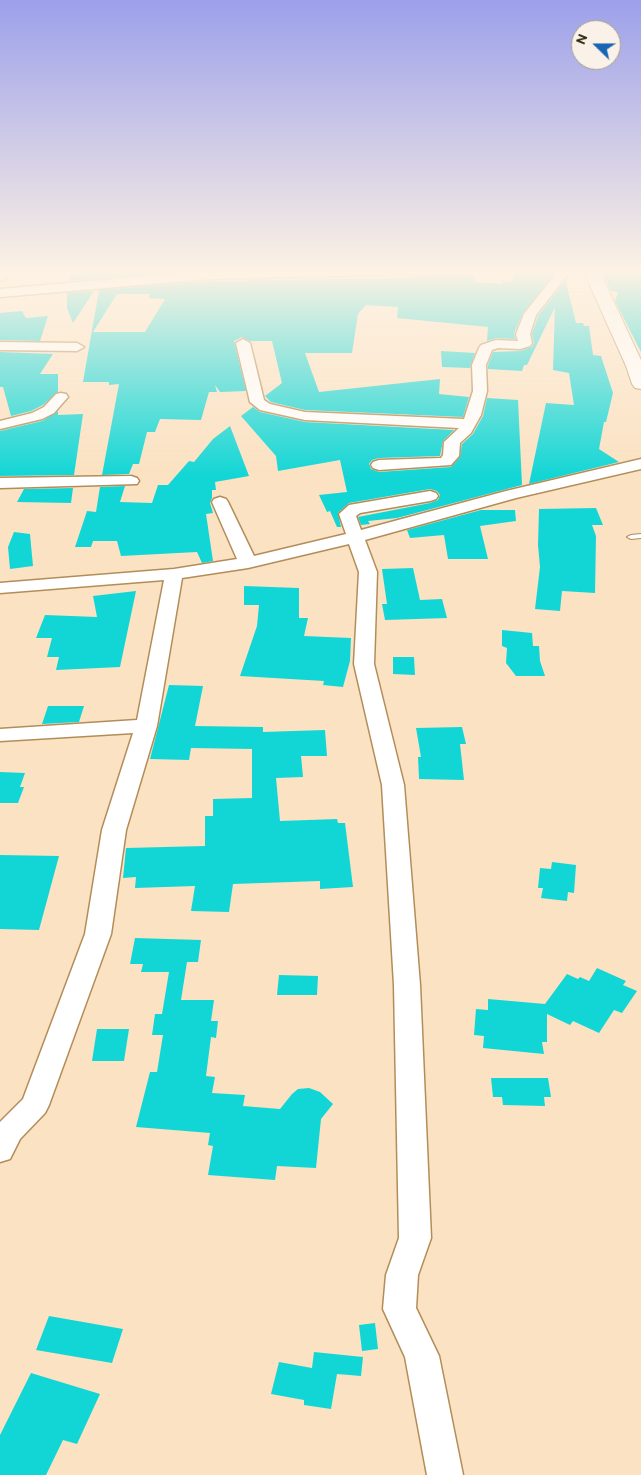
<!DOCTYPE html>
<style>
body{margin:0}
#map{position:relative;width:641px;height:1475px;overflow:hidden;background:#fbe2c2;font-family:Overpass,sans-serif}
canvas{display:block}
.north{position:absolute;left:571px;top:20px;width:50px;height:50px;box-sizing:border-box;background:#faf2e8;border:1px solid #a69c8d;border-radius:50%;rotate:292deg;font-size:14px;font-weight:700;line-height:20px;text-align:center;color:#281a04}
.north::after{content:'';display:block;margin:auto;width:18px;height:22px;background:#1964b3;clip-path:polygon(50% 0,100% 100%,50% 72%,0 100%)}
</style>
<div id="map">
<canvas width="641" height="1475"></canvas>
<div class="north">N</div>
</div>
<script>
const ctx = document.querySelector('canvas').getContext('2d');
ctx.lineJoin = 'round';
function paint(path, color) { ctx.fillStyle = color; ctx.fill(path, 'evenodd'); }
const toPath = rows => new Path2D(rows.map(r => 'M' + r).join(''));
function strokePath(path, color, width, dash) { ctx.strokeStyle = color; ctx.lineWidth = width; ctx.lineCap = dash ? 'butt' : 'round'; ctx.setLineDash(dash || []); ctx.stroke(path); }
const building = toPath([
 [79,270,129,270,128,272,192,271,68,281,71,275,76,275],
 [538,270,557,270,523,313,514,333,515,339,496,338,487,341,488,327,397,318,398,307,366,305,358,314,352,353,305,353,319,392,440,379,439,394,469,397,463,417,305,410,271,402,265,396,282,383,272,341,250,341,242,337,234,341,246,391,220,392,215,385,217,392,209,392,201,420,160,419,155,432,147,432,139,464,133,464,129,474,102,475,119,384,109,385,109,382,83,382,99,290,210,281,405,278,441,274,474,275,475,282,502,284,502,281,513,282,513,273,538,273],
 [117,294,150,294,148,298,165,299,145,332,93,332],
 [601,270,638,270,641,277,641,352,615,301,618,292,611,291],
 [568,277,566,282,576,323,583,323,584,326,589,326,593,355,601,356,613,393,606,422,604,422,599,449,619,462,529,484,546,403,574,405,569,373,553,370,555,307,527,365,524,365,522,371,488,369,488,365,493,352,520,351,532,347,534,343,532,334,538,316],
 [94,291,73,323,67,308,67,293],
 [22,311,26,318,48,316,40,341,0,340,0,313],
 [441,351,475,353,470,368,442,367],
 [0,352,53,354,40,374,58,374,58,392,43,405,31,411,11,416,3,387,0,387],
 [487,398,518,400,522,485,397,518,368,521,370,524,361,525,358,517,430,503,438,500,440,495,437,491,430,489,349,503,338,513,341,527,337,527,330,511,327,512,319,495,347,492,340,460,278,471,276,456,241,416,253,407,260,412,305,422,454,430,443,441,440,456,379,458,372,460,369,464,371,469,379,472,451,467,460,457,462,444,473,434,483,416],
 [58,411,58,415,83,414,74,475,0,476,0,431,42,421],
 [230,426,249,476,215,482,216,490,212,490,212,498,210,503,213,513,206,514,213,561,202,563,197,552,121,556,117,541,93,541,91,547,75,547,87,511,96,512,100,487,125,486,120,502,152,503,158,485,168,485,189,461,194,462,213,439],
 [73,488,71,503,17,502,24,489],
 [596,508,603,525,592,525,596,536,595,593,562,591,560,611,535,609,540,567,538,545,539,509],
 [481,510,515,510,516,521,480,526,488,559,448,559,444,535,410,538,407,530],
 [14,532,30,534,33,566,10,569,8,547],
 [413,568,420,600,442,599,447,618,385,620,382,604,387,604,382,569],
 [244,586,299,588,299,618,308,618,304,636,351,638,350,661,343,687,323,685,324,681,240,676,257,626,259,605,244,605],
 [136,591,120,667,56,670,59,657,47,657,52,638,36,638,45,615,97,617,93,596],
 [502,630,532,633,533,646,539,646,540,661,545,676,516,676,506,663,507,648,502,646],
 [393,657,414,657,415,675,393,674],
 [169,685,203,686,195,726,263,727,263,732,325,730,327,756,301,756,303,777,276,778,280,821,337,819,338,823,345,823,353,887,320,889,320,881,233,884,229,912,191,911,195,886,135,888,136,877,123,878,126,848,205,846,205,816,213,816,213,799,252,798,252,749,191,748,189,760,150,759],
 [48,706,84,706,79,722,42,724],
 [462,727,466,744,460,744,464,780,419,779,418,757,421,757,416,728],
 [0,772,25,773,20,787,24,787,18,803,0,803],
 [0,855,59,856,39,930,0,929],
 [552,862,576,865,574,893,568,892,567,901,541,898,543,888,538,888,540,868,551,869],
 [135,938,201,940,198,962,187,962,181,1000,214,1000,211,1021,218,1021,216,1038,211,1037,206,1076,215,1077,212,1093,245,1095,243,1106,280,1109,292,1094,298,1089,309,1088,320,1092,333,1104,321,1119,316,1168,277,1166,275,1180,208,1175,213,1146,208,1145,210,1133,136,1127,150,1072,157,1072,163,1035,152,1035,155,1014,162,1014,169,972,141,972,143,964,130,964],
 [597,968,626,981,623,985,637,991,622,1013,614,1010,599,1033,573,1021,570,1025,547,1014,547,1042,542,1042,544,1054,483,1048,484,1036,474,1035,476,1009,488,1010,488,999,545,1004,567,974,578,979,580,977,589,981],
 [279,975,318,976,317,995,277,995],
 [97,1029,129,1029,124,1061,92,1061],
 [491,1078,548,1078,551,1097,544,1097,545,1106,503,1105,502,1097,493,1097],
 [49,1316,123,1329,112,1363,36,1350],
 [375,1323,378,1349,362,1351,359,1325],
 [314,1352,363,1357,361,1376,337,1374,331,1409,304,1405,304,1400,271,1394,279,1362,312,1368],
 [31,1373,100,1394,77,1444,63,1440,46,1475,0,1475,0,1435]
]);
const lane = toPath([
 [641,534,641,538,631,539,627,537,631,535,641,534]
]);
const street = toPath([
 [0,270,13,270,4,280,0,281,0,270],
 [274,270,426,270,420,274,210,279,0,297,0,289,210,271,274,270],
 [559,270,571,270,536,315,530,334,532,343,530,346,520,349,498,348,492,350,486,365,487,391,481,415,471,433,460,443,459,456,451,465,379,470,373,468,371,465,373,462,379,460,441,458,443,455,444,442,459,428,305,420,260,410,250,402,236,343,243,339,250,343,264,400,270,404,305,412,464,419,473,391,472,365,479,348,481,345,496,340,518,341,516,334,524,314,559,270],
 [0,342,77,343,84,347,77,351,0,350,0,342],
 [61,393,66,394,68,397,54,413,42,419,0,429,0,421,32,413,44,407,56,394,61,393],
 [641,459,641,469,516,498,365,540,377,572,374,664,404,785,420,985,431,1238,418,1275,416,1308,439,1356,463,1475,427,1475,405,1357,383,1309,386,1275,399,1238,394,985,382,785,354,664,359,572,349,544,248,568,182,578,157,726,126,830,111,934,49,1105,45,1113,20,1139,10,1159,0,1162,0,1122,23,1099,85,934,102,830,133,733,0,741,0,729,137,720,164,580,0,593,0,583,174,569,237,559,212,502,214,499,220,497,226,499,228,502,254,556,346,534,339,514,349,505,430,491,436,493,438,496,436,499,430,501,360,513,356,516,361,530,506,491,641,459],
 [131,476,137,478,139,481,137,484,0,488,0,478,131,476]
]);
const secondary = toPath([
 [583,270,599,270,641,360,641,389,635,388,632,384,626,366,583,270]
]);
paint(building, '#12d6d5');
strokePath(lane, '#b38d59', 2);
strokePath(street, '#b38d59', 3);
strokePath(secondary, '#b38d59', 2);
paint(lane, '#fff');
paint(street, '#fff');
paint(secondary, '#fff');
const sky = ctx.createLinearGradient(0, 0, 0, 476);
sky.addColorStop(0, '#9ca0ea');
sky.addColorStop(0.57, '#fdf2e4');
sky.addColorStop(1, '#fdf2e400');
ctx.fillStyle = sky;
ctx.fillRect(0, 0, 641, 476);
</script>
